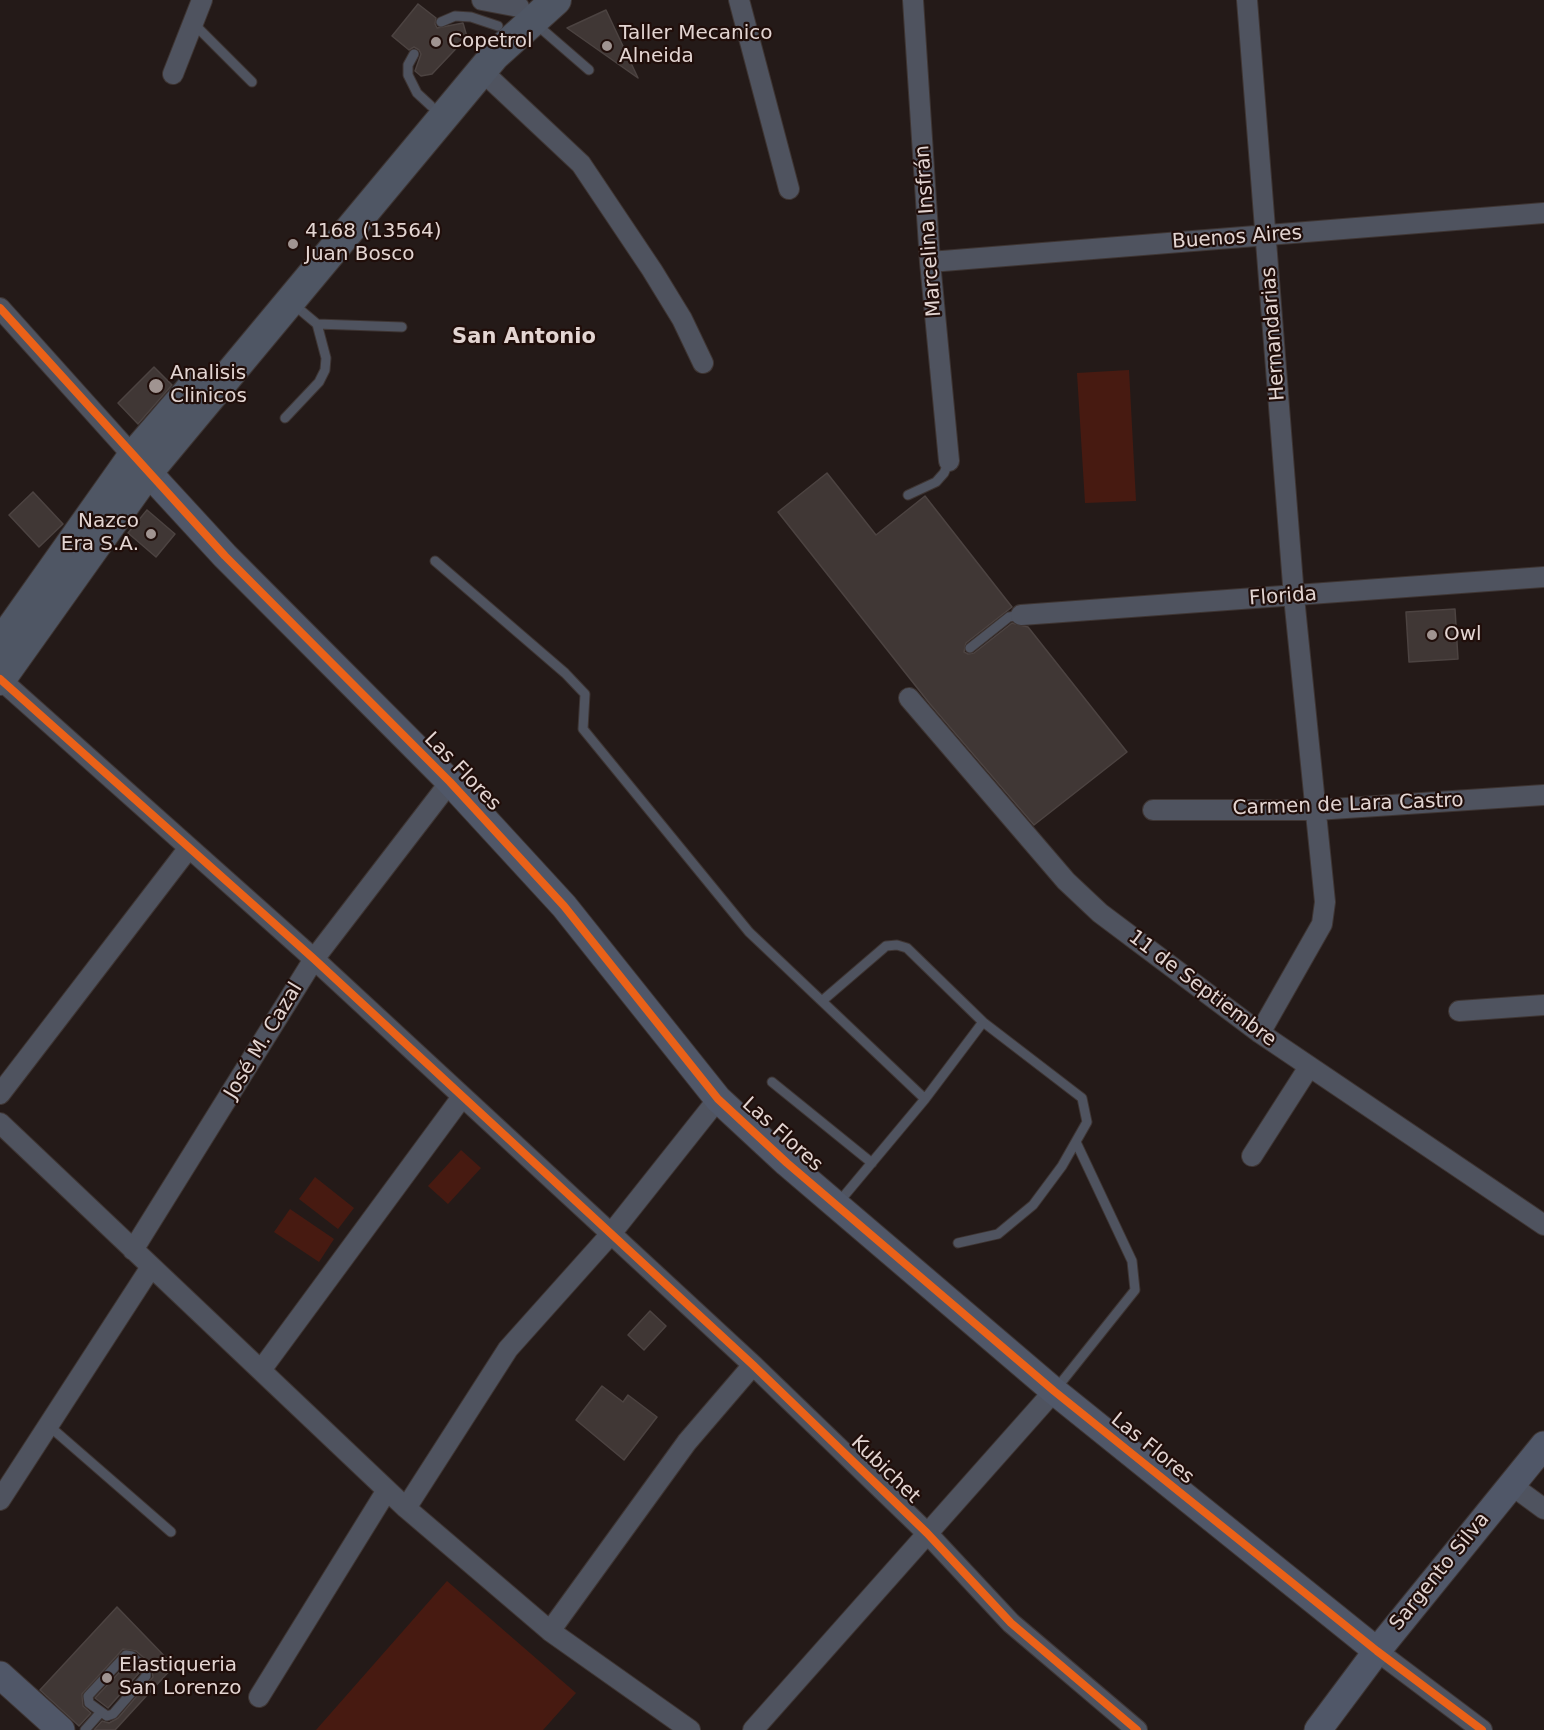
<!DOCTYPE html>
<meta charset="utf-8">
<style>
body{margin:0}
canvas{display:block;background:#241a18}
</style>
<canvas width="1544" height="1730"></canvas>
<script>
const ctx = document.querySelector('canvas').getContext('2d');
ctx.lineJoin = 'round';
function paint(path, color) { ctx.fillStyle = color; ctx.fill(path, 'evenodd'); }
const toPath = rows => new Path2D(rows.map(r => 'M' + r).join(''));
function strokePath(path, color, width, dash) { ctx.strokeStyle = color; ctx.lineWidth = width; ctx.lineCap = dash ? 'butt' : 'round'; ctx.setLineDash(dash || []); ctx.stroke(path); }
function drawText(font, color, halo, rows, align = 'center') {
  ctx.font = font + ' "DejaVu Sans",sans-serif'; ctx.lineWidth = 4.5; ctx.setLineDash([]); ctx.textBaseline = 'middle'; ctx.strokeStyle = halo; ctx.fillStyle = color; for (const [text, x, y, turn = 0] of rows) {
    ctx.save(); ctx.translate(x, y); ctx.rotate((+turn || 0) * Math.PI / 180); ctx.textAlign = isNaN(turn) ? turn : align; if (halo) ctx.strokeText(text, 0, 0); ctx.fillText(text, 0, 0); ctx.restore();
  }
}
const green = toPath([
 [1129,370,1136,501,1085,503,1077,373],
 [461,1150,481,1168,448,1204,428,1186],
 [315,1177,354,1208,338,1229,299,1199],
 [290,1209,334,1239,319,1262,274,1232],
 [447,1581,576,1693,543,1730,316,1730]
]);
const building = toPath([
 [418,4,436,18,435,24,437,28,463,23,467,37,432,74,421,76,415,71,421,54,419,50,414,47,409,50,392,36,418,4],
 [606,10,638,78,567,28,606,10],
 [154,367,172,385,138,424,118,403,154,367],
 [827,473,876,535,925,496,1012,607,966,643,964,652,968,654,974,653,1012,623,1028,627,1127,752,1034,825,930,704,778,512,827,473],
 [33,492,63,524,39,547,9,515,33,492],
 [147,510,175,534,156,557,128,533,147,510],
 [1455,609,1458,659,1409,662,1406,612,1455,609],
 [650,1311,666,1326,644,1350,628,1335,650,1311],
 [602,1386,623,1402,628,1395,657,1417,624,1460,576,1420,602,1386],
 [117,1607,174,1666,115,1730,94,1730,102,1721,109,1723,118,1718,153,1677,151,1664,136,1651,123,1649,82,1694,83,1706,91,1713,79,1726,40,1690,117,1607],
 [129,1662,139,1673,108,1708,95,1698,129,1662]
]);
const lane = toPath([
 [441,22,455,16,471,17,498,26],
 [193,23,252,82],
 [537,25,589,70],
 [414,54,408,65,408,75,417,93,431,106],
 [317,324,402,327],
 [285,418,319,382,325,370,326,358,317,324,292,303],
 [908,495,936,482,944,473,949,461],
 [435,561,565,673,585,694,583,729,749,932,925,1099],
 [970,648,1009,617,1021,615],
 [822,1001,886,946,897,945,907,948,983,1022,925,1099,839,1202],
 [772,1082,872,1163],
 [958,1243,998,1234,1033,1205,1062,1166,1087,1122,1082,1098,983,1022],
 [1056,1389,1135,1290,1132,1261,1076,1142],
 [48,1425,171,1532],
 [126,1655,132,1656,146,1669,146,1676,113,1714,107,1716,89,1703,88,1696,126,1655],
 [85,1730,100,1713]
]);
const street = toPath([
 [482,0,519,7],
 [739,0,789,189],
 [913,0,930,262,949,461],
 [1247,0,1294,597,1325,902,1322,924,1260,1033],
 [482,71,581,164,652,270,682,319,703,363],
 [173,74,202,0],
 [930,262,1544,213],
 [0,308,133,456],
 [1021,615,1544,577],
 [0,679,314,959,753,1365,927,1533,1011,1623,1137,1730],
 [909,698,1066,881,1100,913,1260,1033,1544,1225],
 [1153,810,1316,810,1544,795],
 [1459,1011,1544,1005],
 [0,1094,188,849],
 [0,1123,406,1508,550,1631,690,1730],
 [1252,1156,1309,1067],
 [133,1250,314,959,450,782],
 [261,1370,462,1097],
 [1510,1484,1544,1509],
 [0,1500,151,1267],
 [406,1508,508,1349,610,1235,718,1099],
 [550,1631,687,1442,753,1365],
 [1377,1651,1482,1730],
 [259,1697,387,1490],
 [753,1730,1054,1391]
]);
const secondary = toPath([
 [133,456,225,556,450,782,564,906,718,1099,787,1163,1054,1391,1377,1651],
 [0,1675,61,1730],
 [1318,1730,1377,1651,1544,1445]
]);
const primary = toPath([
 [0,644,133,456,195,384],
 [0,680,148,472,495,55,556,0]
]);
const cycleway = toPath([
 [0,308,225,556,450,782,564,906,718,1099,787,1163,1054,1391,1377,1651,1482,1730],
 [0,679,314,959,753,1365,927,1533,1011,1623,1137,1730]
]);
const markers = [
 [436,42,6,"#a09491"],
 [607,46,6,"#a09491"],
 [293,244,6,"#a09491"],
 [156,386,8,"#a09491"],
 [151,534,6,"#a09491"],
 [1432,635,6,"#a09491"],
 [107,1678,6,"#a09491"]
];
const poiNames = [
 ["Taller Mecanico",619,34],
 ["Alneida",619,57],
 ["Copetrol",448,42],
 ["4168 (13564)",305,232],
 ["Juan Bosco",305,255],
 ["Analisis",170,374],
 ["Clinicos",170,397],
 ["Nazco",139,522,"right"],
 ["Era S.A.",139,545,"right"],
 ["Owl",1444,635],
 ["Elastiqueria",119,1666],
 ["San Lorenzo",119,1689]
];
const streetNames = [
 ["Marcelina Insfrán",929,231,-94],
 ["Buenos Aires",1237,238,-4],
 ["Hernandarias",1274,334,-94],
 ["Florida",1283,597,-4],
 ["Las Flores",462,772,46],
 ["Carmen de Lara Castro",1348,805,-2],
 ["11 de Septiembre",1202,989,37],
 ["José M. Cazal",264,1041,-59],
 ["Las Flores",782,1135,42],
 ["Las Flores",1152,1449,39],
 ["Kubichet",885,1470,44],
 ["Sargento Silva",1440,1572,-51]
];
const neighbourhoodNames = [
 ["San Antonio",524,338]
];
paint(green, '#471a11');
paint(building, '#403735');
strokePath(building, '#4c4341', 1.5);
strokePath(lane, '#3e3533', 11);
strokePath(street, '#3e3533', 22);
strokePath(secondary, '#3e3533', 29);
strokePath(primary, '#3e3533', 32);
strokePath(lane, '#4f535f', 9);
strokePath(street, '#4f535f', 20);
strokePath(secondary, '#505768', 27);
strokePath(primary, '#4f5664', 30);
strokePath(cycleway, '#ea6118', 8);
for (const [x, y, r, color] of markers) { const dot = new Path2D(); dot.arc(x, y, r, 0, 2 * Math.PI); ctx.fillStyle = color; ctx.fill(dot); strokePath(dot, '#200e0a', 2); }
drawText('20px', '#e3d5d2', '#200e0a', poiNames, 'left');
drawText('20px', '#e3d5d2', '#200e0a', streetNames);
drawText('bold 21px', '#e3d5d2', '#200e0a', neighbourhoodNames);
</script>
